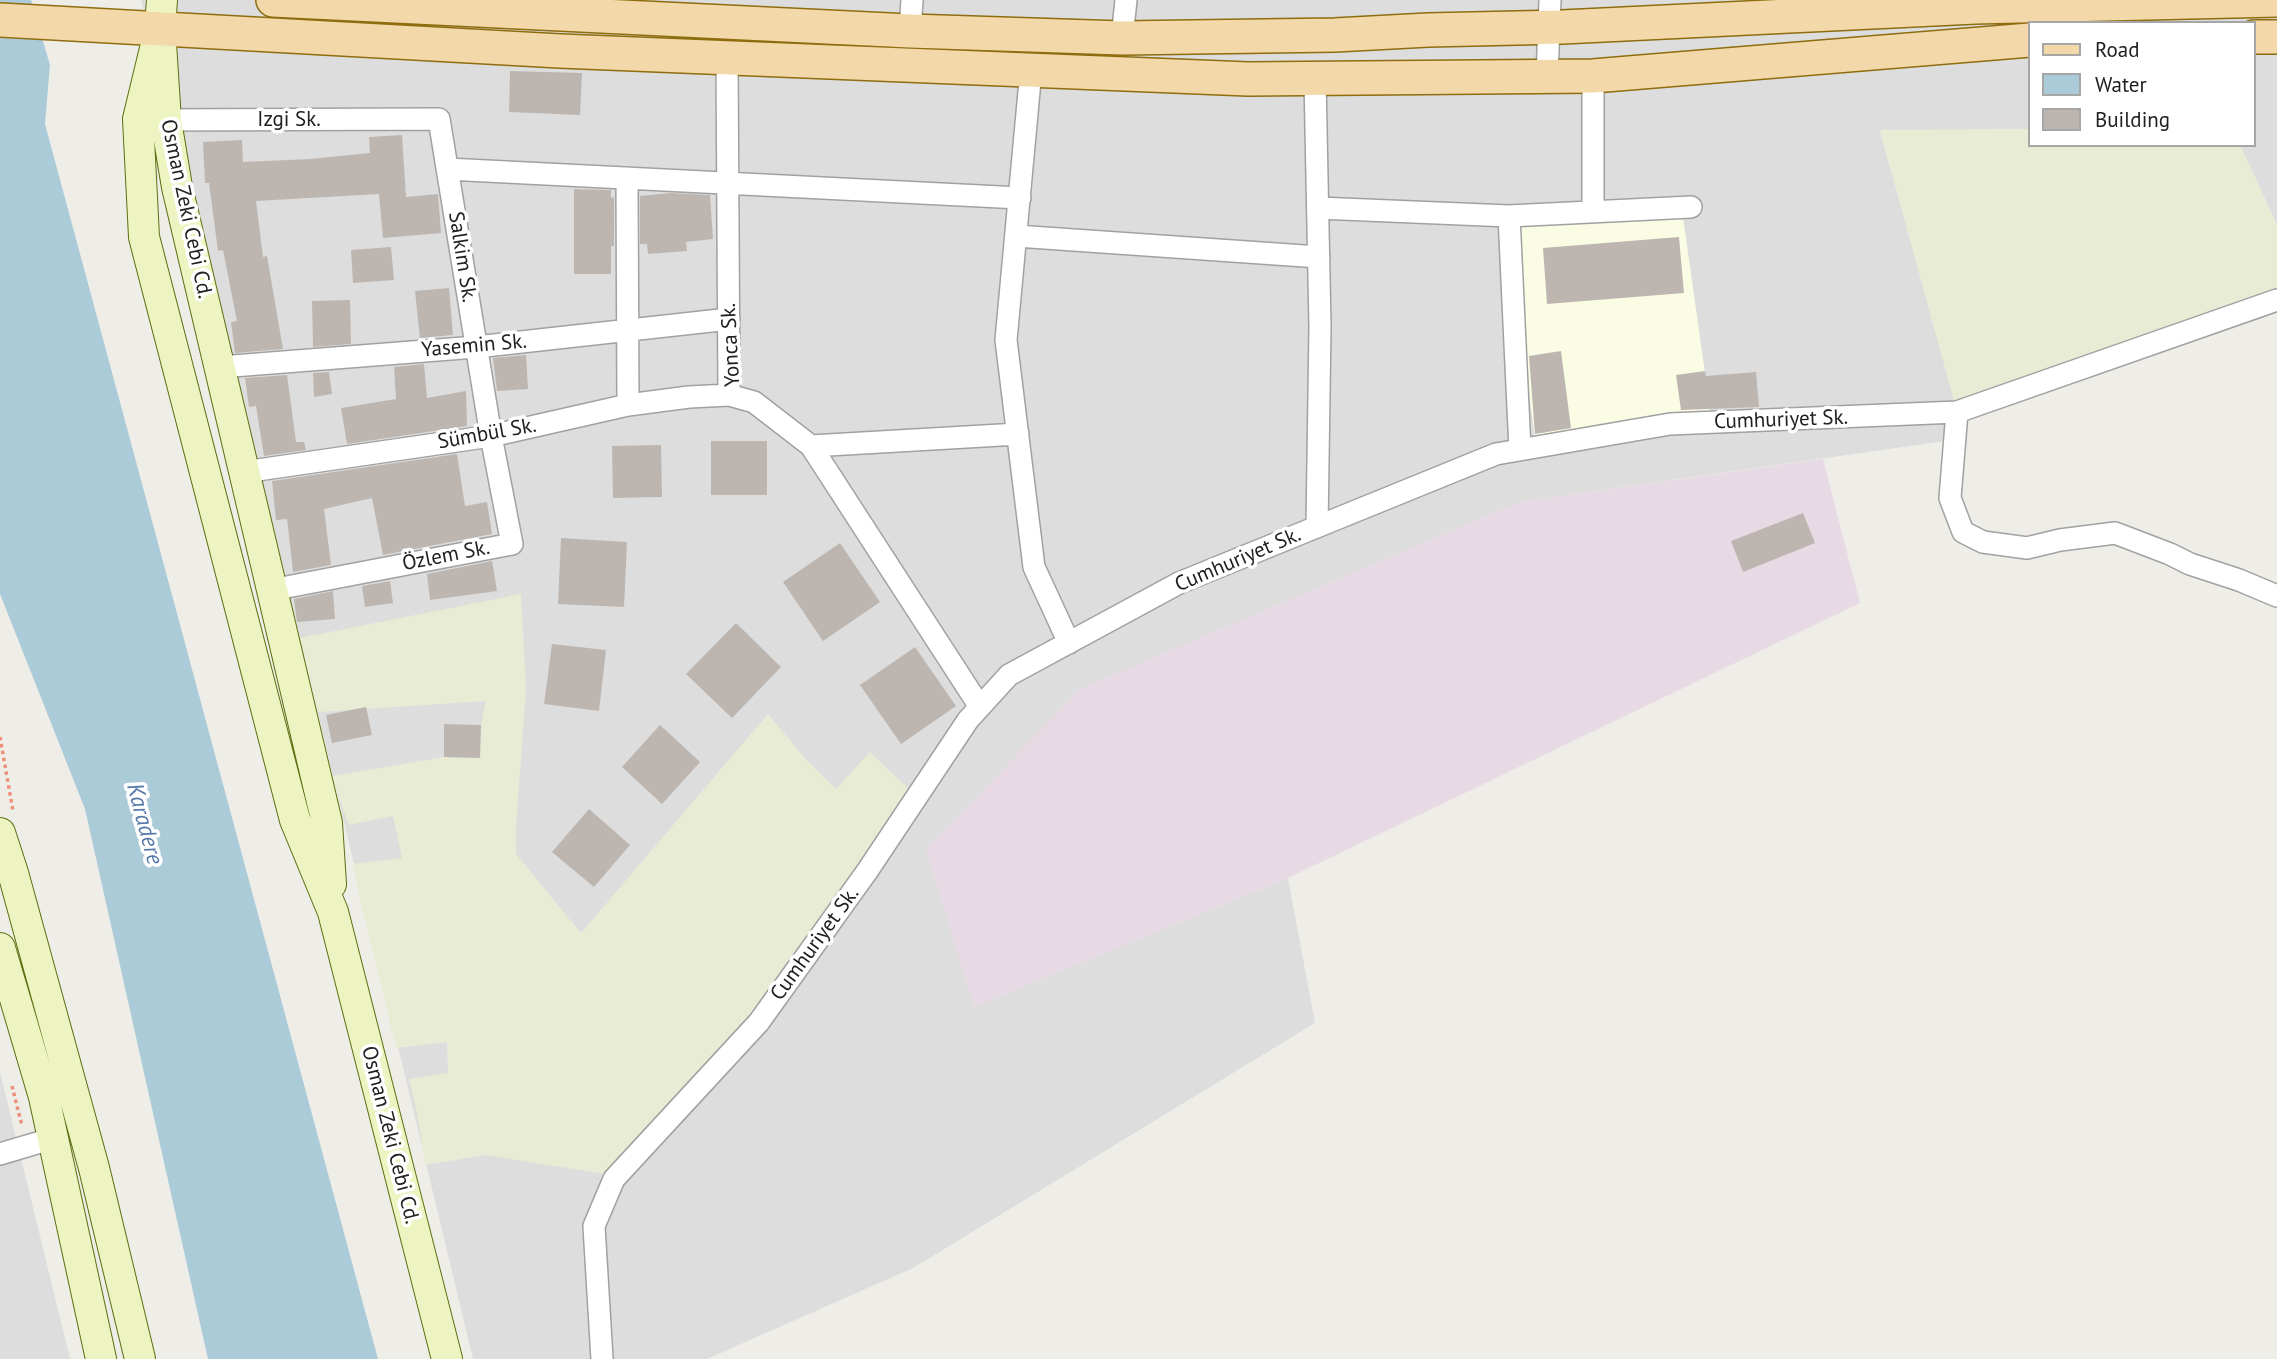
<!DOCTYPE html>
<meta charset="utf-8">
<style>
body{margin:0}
#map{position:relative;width:2277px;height:1359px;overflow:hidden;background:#efede7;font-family:"PT Sans",sans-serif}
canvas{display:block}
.legend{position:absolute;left:2028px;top:21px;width:228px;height:126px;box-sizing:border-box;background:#fff;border:2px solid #a6a6a6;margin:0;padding:9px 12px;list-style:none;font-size:21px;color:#202020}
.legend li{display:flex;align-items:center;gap:14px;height:35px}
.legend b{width:35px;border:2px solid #a6a6a6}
</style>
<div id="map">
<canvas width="2277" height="1359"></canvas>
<ul class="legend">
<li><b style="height:9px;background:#f3d9a9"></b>Road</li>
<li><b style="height:19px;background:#accbd8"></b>Water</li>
<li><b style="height:19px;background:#bdb6b0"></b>Building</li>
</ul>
</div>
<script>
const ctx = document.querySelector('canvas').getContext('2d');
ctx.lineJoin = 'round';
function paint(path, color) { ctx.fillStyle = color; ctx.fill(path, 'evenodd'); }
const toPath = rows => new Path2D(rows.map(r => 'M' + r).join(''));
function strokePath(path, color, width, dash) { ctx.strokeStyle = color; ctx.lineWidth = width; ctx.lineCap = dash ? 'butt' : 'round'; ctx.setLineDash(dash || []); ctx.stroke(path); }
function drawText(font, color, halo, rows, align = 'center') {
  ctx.font = font + ' "PT Sans",sans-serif'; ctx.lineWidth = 7; ctx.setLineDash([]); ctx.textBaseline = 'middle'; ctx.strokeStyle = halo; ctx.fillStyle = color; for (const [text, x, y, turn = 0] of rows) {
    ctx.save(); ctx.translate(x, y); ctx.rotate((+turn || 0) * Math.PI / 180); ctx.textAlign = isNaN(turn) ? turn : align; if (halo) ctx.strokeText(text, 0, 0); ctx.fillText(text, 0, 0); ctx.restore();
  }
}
const residential = toPath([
 [141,0,2277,0,2277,225,2240,145,2254,145,2254,23,2030,23,2030,129,1880,131,1966,438,1519,502,974,1006,1288,878,1315,1023,913,1268,707,1359,473,1359,181,143],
 [0,1072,70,1359,0,1359]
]);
const industrial = toPath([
 [1823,459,1860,603,1288,878,974,1007,926,850,1080,689,1519,502]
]);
const education = toPath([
 [1683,217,1711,416,1535,437,1524,356,1518,227]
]);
const farmland = toPath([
 [2030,129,2030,145,2240,145,2277,225,2277,300,1957,412,1880,130],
 [521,594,526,689,516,827,516,854,581,933,768,714,804,757,836,789,870,752,917,797,759,1022,614,1179,599,1173,486,1155,425,1165,417,1112,409,1079,448,1073,447,1042,396,1048,352,864,402,858,393,816,349,825,331,776,444,757,480,758,481,725,486,701,318,712,300,638]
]);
const water = toPath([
 [0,0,31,0,50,65,45,124,378,1359,208,1359,85,809,0,594]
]);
const building = toPath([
 [510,71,582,73,580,115,509,112],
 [402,135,406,197,438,194,441,233,383,238,379,194,256,201,263,257,267,256,283,349,235,353,231,322,237,321,223,250,218,251,209,183,205,183,203,142,242,140,243,162,310,159,370,153,369,137],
 [574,189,611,190,611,198,614,197,614,246,611,246,611,274,574,274],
 [670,193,710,195,713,239,686,242,687,251,648,254,647,244,640,244,640,196],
 [1679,237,1684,293,1547,304,1543,248],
 [391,247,394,280,353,283,351,250],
 [449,288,453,335,420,338,415,291],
 [350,300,351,344,313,347,312,301],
 [1561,351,1571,428,1535,434,1529,356],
 [526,355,528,389,497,391,493,358],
 [424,364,427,398,466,391,467,426,347,444,341,408,396,399,394,367],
 [1705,371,1706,376,1756,372,1759,407,1681,410,1676,375],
 [329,372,332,394,314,397,313,373],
 [287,375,296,442,304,442,306,450,264,456,256,406,249,407,245,378],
 [711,441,767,441,767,495,711,495],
 [661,445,662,497,613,498,612,446],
 [457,454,465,506,487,502,492,534,383,555,372,498,324,509,331,565,293,572,287,519,276,520,272,481],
 [1803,513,1815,543,1743,572,1731,541],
 [561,538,627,542,624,607,558,604],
 [840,543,880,602,823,641,783,582],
 [492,561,497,591,430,600,427,574],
 [390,581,393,603,365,607,362,586],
 [333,591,335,619,297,622,294,599],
 [736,623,781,667,732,718,686,674],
 [552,644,606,650,599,711,544,704],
 [915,647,956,706,901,744,860,685],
 [366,707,372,735,332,743,326,715],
 [444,724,481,725,480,758,444,757],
 [660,725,700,762,662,804,622,767],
 [589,809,630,845,594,887,552,852]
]);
const path = toPath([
 [0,737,13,811],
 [12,1086,22,1126]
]);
const street = toPath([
 [910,31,912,0],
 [1122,38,1126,0],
 [727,58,729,395],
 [1031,70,1006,340,1034,567,1069,643],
 [1547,76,1550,0],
 [1315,79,1320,327,1317,527],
 [155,120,439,119,491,436,512,544,271,590],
 [447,169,1020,198],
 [627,178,628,405],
 [1318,208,1509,216,1520,450],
 [1593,212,1593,76],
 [1509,216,1691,207],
 [1016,236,1319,257],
 [220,367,476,347,729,319],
 [1957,412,1950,498,1963,532,1983,542,2027,548,2060,540,2115,533,2170,554,2190,564,2239,580,2277,596],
 [811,446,1018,434],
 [244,472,491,436,628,405,689,397,729,395,754,402,811,446,980,707],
 [0,1154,54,1138],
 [602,1359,594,1226,614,1179,759,1022,868,870,968,720,1009,675,1179,583,1496,454,1670,424,1957,412,2277,300]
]);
const secondary = toPath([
 [162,0,160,28,166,121,177,187,327,823,331,884],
 [160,28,138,119,144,237,295,820,333,912,447,1359],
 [0,833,13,873,94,1168,140,1359],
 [0,948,44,1097,101,1359]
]);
const primary = toPath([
 [273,0,910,31,1122,38,1335,35,1428,30,1562,27,1975,7,2277,0],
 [0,20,560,51,1248,79,1593,76,2030,40],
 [2254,37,2277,37]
]);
const streetNames = [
 ["Izgi Sk.",289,120],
 ["Osman Zeki Cebi Cd.",186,209,78],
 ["Salkim Sk.",462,257,81],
 ["Yonca Sk.",731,345,-93],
 ["Yasemin Sk.",474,346,-5],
 ["Cumhuriyet Sk.",1781,420,-2],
 ["Sümbül Sk.",487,434,-10],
 ["Özlem Sk.",446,556,-11],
 ["Cumhuriyet Sk.",1238,560,-23],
 ["Cumhuriyet Sk.",815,944,-54],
 ["Osman Zeki Cebi Cd.",390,1135,76]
];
const waterNames = [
 ["Karadere",144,824,75]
];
paint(residential, '#dedddd');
paint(industrial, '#e8dae4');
paint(education, '#fafce4');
paint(farmland, '#e8ecd5');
paint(water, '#accbd8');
paint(building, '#bdb6b0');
strokePath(street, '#a1a1a1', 24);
strokePath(secondary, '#5c6e10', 32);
strokePath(primary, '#8d6d0f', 36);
strokePath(path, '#ec907b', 3.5, [3.5, 3.5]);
strokePath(street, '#fff', 21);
strokePath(secondary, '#edf4c1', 30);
strokePath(primary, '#f3d9a9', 33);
drawText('21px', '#202020', '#fff', streetNames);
drawText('italic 23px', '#5577a7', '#fff', waterNames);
</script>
